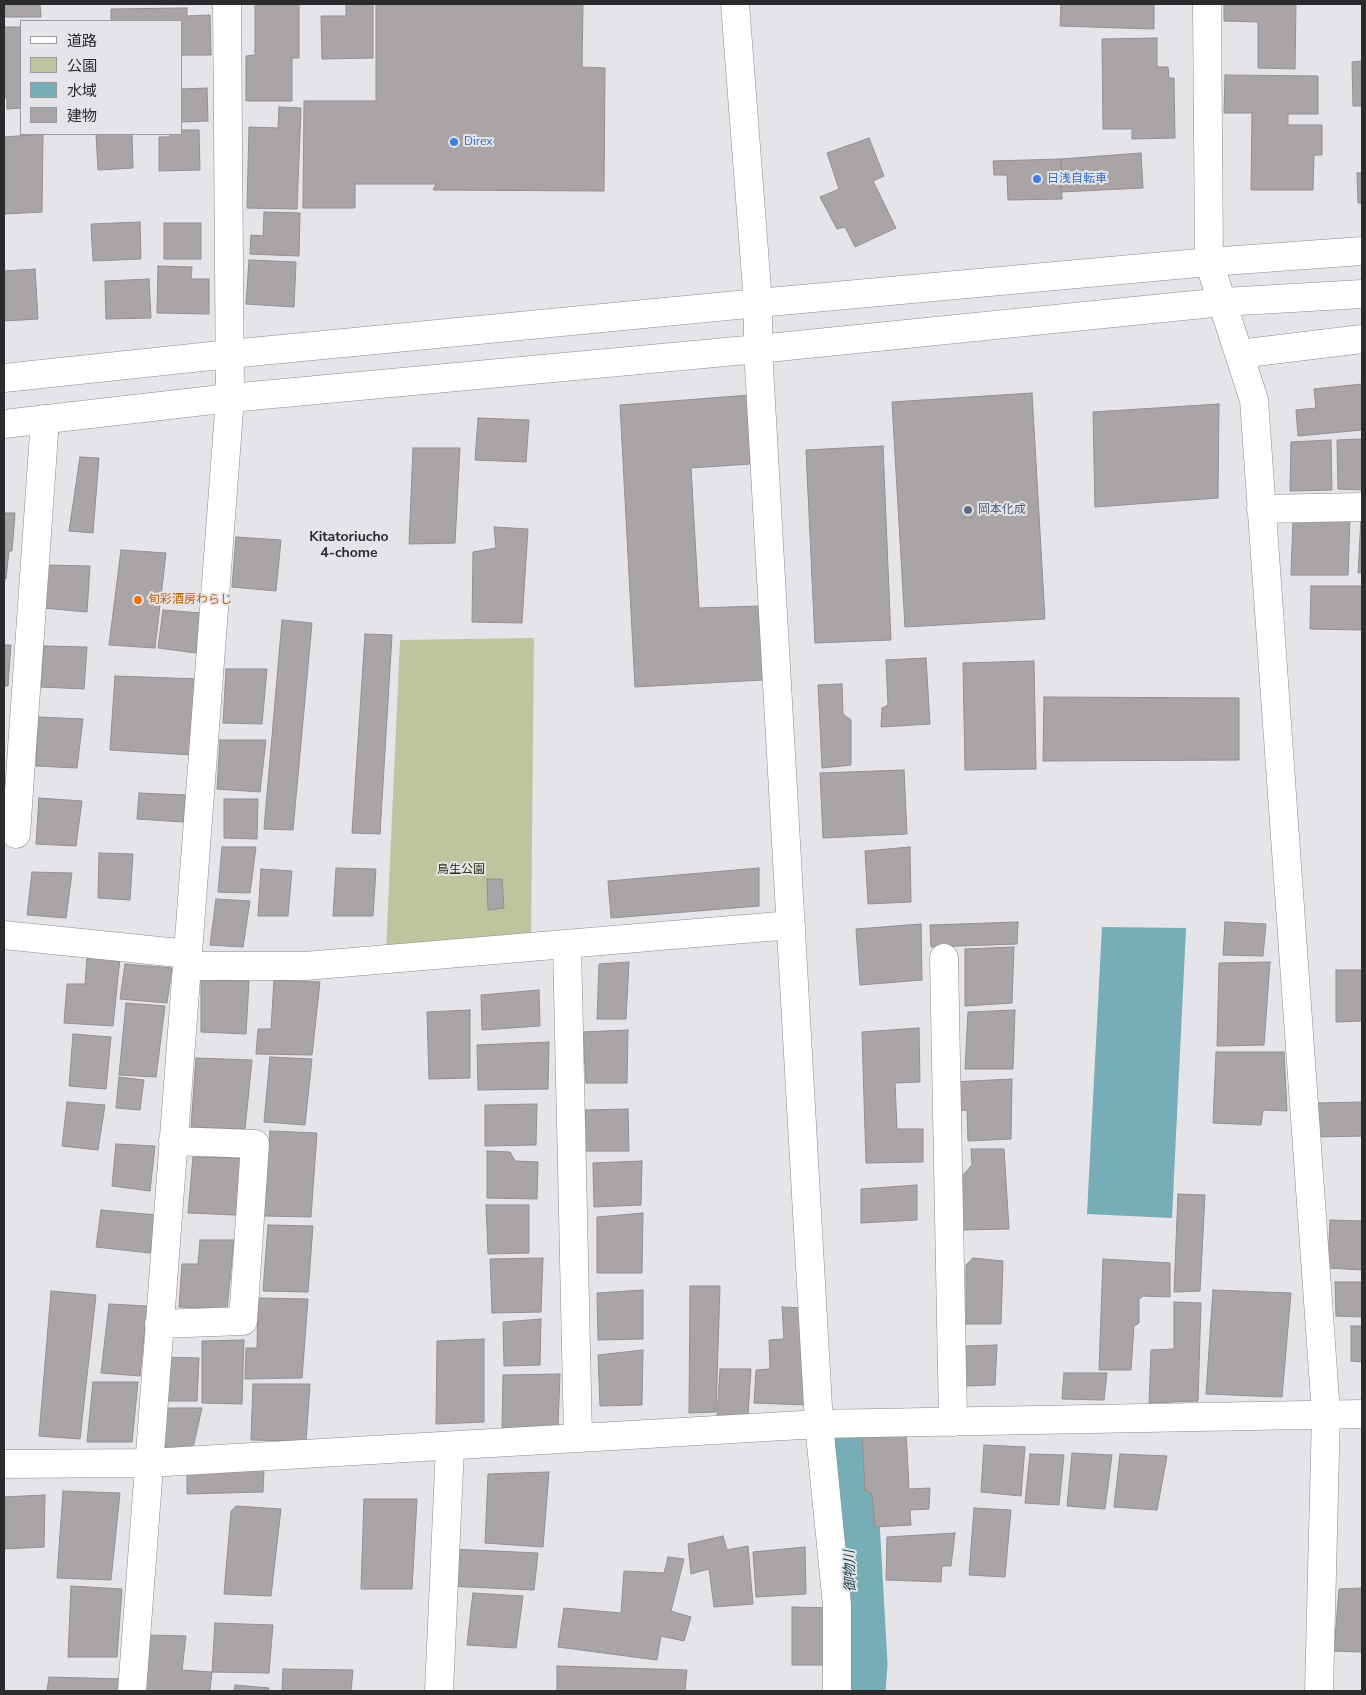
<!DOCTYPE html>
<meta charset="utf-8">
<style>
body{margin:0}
#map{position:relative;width:1366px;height:1695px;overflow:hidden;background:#e4e4e9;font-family:"Nunito Sans","Noto Sans JP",sans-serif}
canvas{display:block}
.frame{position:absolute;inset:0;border:5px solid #2b2b2d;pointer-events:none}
.legend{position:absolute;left:20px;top:20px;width:162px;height:115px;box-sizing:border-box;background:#e4e4e9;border:1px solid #9a9a9e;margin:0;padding:6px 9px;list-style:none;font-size:15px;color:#2b2b2d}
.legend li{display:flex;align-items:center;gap:10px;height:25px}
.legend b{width:25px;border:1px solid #9a9a9e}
</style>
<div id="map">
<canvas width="1366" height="1695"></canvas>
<div class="frame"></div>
<ul class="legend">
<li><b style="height:6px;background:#fff"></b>道路</li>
<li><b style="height:14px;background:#bdc59f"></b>公園</li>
<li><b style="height:14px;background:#77adb6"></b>水域</li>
<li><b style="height:14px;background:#a9a4a6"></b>建物</li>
</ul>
</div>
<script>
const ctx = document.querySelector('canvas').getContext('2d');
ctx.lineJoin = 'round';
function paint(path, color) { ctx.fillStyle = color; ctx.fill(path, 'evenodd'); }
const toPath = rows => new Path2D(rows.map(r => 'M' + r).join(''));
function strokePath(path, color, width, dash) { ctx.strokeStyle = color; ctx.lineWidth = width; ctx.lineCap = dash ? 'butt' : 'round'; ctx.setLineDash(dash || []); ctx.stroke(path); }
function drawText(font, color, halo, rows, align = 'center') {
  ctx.font = font + ' "Nunito Sans","Noto Sans JP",sans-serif'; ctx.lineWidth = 4; ctx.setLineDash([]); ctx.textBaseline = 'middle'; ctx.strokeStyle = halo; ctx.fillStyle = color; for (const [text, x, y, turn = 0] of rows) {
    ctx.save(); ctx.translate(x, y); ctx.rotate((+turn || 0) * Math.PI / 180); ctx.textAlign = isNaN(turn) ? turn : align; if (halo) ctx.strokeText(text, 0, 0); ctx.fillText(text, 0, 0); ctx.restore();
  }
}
const green = toPath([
 [534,638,531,936,386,951,400,640]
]);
const water = toPath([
 [1102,927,1186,928,1172,1218,1087,1214]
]);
const river = toPath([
 [846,1451,858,1664,856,1691]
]);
const building = toPath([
 [4,4,40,4,41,17,4,17,4,4],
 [255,4,299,4,299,58,292,58,292,101,246,101,246,56,255,55,255,4],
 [346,4,373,4,373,58,322,59,321,16,346,16,346,4],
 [376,4,583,4,582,67,605,68,604,191,433,190,436,184,355,184,355,208,303,208,304,101,376,101,376,4],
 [1061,4,1154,4,1154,29,1060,26,1061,4],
 [1224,4,1296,4,1295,69,1258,68,1258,22,1224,21,1224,4],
 [187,8,187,16,210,15,211,55,181,55,181,21,111,21,111,9,187,8],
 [4,27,21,27,21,108,7,109,7,98,4,98,4,27],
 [1157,38,1157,67,1168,67,1169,78,1174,78,1175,138,1132,139,1132,129,1103,129,1102,39,1157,38],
 [1362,61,1362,106,1353,106,1352,62,1362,61],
 [1225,75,1318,76,1318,114,1288,114,1288,125,1322,125,1322,155,1314,155,1313,190,1251,190,1252,113,1224,113,1225,75],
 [207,88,208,121,181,122,181,89,207,88],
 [279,107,301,108,297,209,247,208,249,127,278,128,279,107],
 [181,130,199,130,200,170,159,171,159,137,170,137,170,134,181,134,181,130],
 [43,134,42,212,5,214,4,213,4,137,43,134],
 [96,134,132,134,133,168,98,170,96,134],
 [869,138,884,176,873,181,896,228,855,247,845,227,837,229,820,197,839,189,827,153,869,138],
 [1141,153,1143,188,1061,192,1061,159,1141,153],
 [1061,159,1062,199,1008,200,1007,175,994,175,993,161,1061,159],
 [1357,173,1362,173,1362,203,1358,203,1357,173],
 [264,212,300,213,299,256,250,254,251,235,263,236,264,212],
 [140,222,141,259,93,261,91,224,140,222],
 [164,223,201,223,201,259,164,259,164,223],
 [249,260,296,262,294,307,246,304,249,260],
 [158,266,192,267,191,279,209,279,209,314,157,313,158,266],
 [35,269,38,319,4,321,4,271,35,269],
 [149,279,151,318,106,319,105,281,149,279],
 [1362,384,1362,430,1298,436,1296,410,1316,408,1314,389,1362,384],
 [1032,393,1045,619,905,627,892,402,1032,393],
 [750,395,750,464,691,468,699,608,759,606,763,680,635,687,620,405,750,395],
 [1219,404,1218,498,1095,507,1093,412,1219,404],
 [478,418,529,420,526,462,475,460,478,418],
 [1362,439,1362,490,1338,489,1337,440,1362,439],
 [1331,440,1332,490,1290,491,1291,442,1331,440],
 [883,446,891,640,815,643,806,450,883,446],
 [413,448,460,448,455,543,409,544,413,448],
 [80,457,99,458,93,533,69,531,80,457],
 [4,513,15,513,12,551,9,551,6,579,4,578,4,513],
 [1361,518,1362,518,1362,573,1358,573,1361,518],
 [1293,519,1350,519,1348,575,1291,575,1293,519],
 [494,527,528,529,522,623,472,622,473,552,496,548,494,527],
 [236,537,281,540,276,591,232,587,236,537],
 [121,550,166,553,155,648,109,645,121,550],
 [46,565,90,566,87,612,43,608,46,565],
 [1311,586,1362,586,1362,630,1310,629,1311,586],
 [163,610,201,613,196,653,158,648,163,610],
 [282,620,312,623,293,830,264,829,282,620],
 [365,634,392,635,380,834,352,833,365,634],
 [4,645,11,645,8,686,4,686,4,645],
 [44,646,87,647,84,689,41,687,44,646],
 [926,658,930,724,881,727,882,708,888,705,886,660,926,658],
 [1034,661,1036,769,965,770,963,663,1034,661],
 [226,669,267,669,262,724,223,723,226,669],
 [115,676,199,679,192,755,110,750,115,676],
 [842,684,843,714,851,720,851,765,822,768,818,685,842,684],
 [1044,697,1239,698,1239,760,1043,761,1044,697],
 [38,717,83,719,77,768,36,766,38,717],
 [220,740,266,740,260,792,217,789,220,740],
 [904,770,907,834,823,838,820,773,904,770],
 [139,793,186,795,183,822,137,819,139,793],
 [39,798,82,801,76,846,36,844,39,798],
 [224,799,258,799,257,839,224,838,224,799],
 [222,847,256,847,250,893,218,892,222,847],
 [910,847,911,902,868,904,865,851,910,847],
 [99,853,133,854,130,900,98,898,99,853],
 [336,868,376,869,373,916,333,916,336,868],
 [759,868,759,906,611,918,608,881,759,868],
 [261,869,292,871,288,916,258,916,261,869],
 [32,872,72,873,66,918,27,915,32,872],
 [487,879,502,879,504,908,488,910,487,879],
 [216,899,250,901,243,947,210,945,216,899],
 [1018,922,1017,944,931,947,930,925,1018,922],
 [1225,922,1266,924,1263,956,1223,955,1225,922],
 [921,924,922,980,860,985,856,929,921,924],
 [1014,947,1012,1003,965,1006,965,949,1014,947],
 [87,956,120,958,113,1026,64,1023,67,984,85,984,87,956],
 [629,962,626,1019,597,1019,599,964,629,962],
 [1270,962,1264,1045,1217,1046,1219,963,1270,962],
 [125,964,172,968,167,1003,120,999,125,964],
 [1336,970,1362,970,1362,1021,1336,1022,1336,970],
 [201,980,249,981,246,1034,201,1032,201,980],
 [274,980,320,982,312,1055,256,1054,258,1029,271,1029,274,980],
 [539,990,540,1026,482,1030,481,995,539,990],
 [126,1003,165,1006,156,1077,119,1075,126,1003],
 [470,1010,470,1078,429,1079,427,1012,470,1010],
 [1015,1010,1013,1069,965,1069,968,1012,1015,1010],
 [919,1028,920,1082,895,1083,897,1129,923,1129,923,1162,866,1163,862,1032,919,1028],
 [628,1030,627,1083,586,1083,583,1032,628,1030],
 [73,1034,111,1037,106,1089,69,1086,73,1034],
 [549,1042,548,1089,478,1090,477,1045,549,1042],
 [1216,1052,1284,1052,1287,1111,1263,1110,1261,1125,1213,1123,1216,1052],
 [270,1057,312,1059,305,1125,264,1122,270,1057],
 [196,1058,252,1060,245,1129,191,1127,196,1058],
 [119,1077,144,1080,140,1110,116,1108,119,1077],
 [1012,1079,1011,1139,968,1141,967,1110,953,1112,953,1082,1012,1079],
 [67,1102,105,1105,98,1150,62,1146,67,1102],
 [1362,1102,1362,1136,1317,1137,1318,1103,1362,1102],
 [537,1104,536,1145,485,1146,485,1105,537,1104],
 [628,1109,629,1151,585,1151,585,1110,628,1109],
 [270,1131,317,1133,311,1217,264,1216,270,1131],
 [116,1144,155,1146,150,1191,112,1186,116,1144],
 [971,1149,1004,1149,1009,1229,959,1230,963,1175,972,1165,971,1149],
 [487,1151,510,1152,515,1161,538,1162,537,1199,487,1198,487,1151],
 [193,1157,241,1158,236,1215,188,1213,193,1157],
 [642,1161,641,1205,594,1207,593,1163,642,1161],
 [917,1185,917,1220,861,1223,861,1189,917,1185],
 [1178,1194,1205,1195,1200,1291,1174,1292,1178,1194],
 [486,1205,529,1205,529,1253,488,1254,486,1205],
 [101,1210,156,1215,150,1253,96,1247,101,1210],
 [643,1213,642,1273,597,1273,597,1217,643,1213],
 [1330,1220,1362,1221,1362,1270,1328,1268,1330,1220],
 [268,1225,313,1226,308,1292,263,1291,268,1225],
 [200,1240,234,1240,227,1309,179,1307,182,1264,198,1264,200,1240],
 [543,1258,541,1312,492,1313,490,1259,543,1258],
 [973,1258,1003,1261,1001,1324,966,1324,966,1265,973,1258],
 [1103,1259,1170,1263,1170,1297,1143,1296,1139,1299,1139,1323,1134,1326,1131,1370,1099,1370,1103,1259],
 [1335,1282,1362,1282,1362,1317,1336,1316,1335,1282],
 [690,1286,720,1286,716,1412,689,1413,690,1286],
 [643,1290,643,1339,598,1340,597,1293,643,1290],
 [1213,1290,1291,1293,1282,1397,1206,1394,1213,1290],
 [51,1291,96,1295,80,1439,39,1436,51,1291],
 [258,1298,308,1299,302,1378,245,1379,246,1348,257,1348,258,1298],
 [1174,1302,1201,1303,1198,1401,1149,1403,1151,1350,1174,1349,1174,1302],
 [109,1304,147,1306,140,1376,101,1373,109,1304],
 [782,1307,808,1308,807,1405,754,1403,756,1370,770,1369,769,1340,784,1339,782,1307],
 [541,1319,540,1365,504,1366,503,1322,541,1319],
 [1351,1326,1362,1326,1362,1362,1351,1361,1351,1326],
 [484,1339,484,1422,436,1424,437,1341,484,1339],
 [244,1340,242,1404,202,1403,202,1341,244,1340],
 [997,1345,995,1385,964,1386,963,1346,997,1345],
 [643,1350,642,1405,600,1406,598,1355,643,1350],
 [164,1357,199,1358,197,1401,162,1401,164,1357],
 [720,1369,751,1369,748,1415,717,1417,720,1369],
 [1064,1373,1107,1373,1104,1400,1062,1399,1064,1373],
 [560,1374,558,1427,502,1428,503,1375,560,1374],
 [93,1382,138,1382,132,1442,87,1442,93,1382],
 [253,1384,310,1384,306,1441,251,1440,253,1384],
 [162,1408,202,1408,193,1448,161,1447,162,1408],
 [906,1429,909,1489,930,1488,929,1509,910,1510,911,1525,875,1527,872,1494,865,1491,862,1432,906,1429],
 [984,1445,1025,1447,1021,1496,981,1492,984,1445],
 [1072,1453,1112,1455,1105,1509,1067,1506,1072,1453],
 [1030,1454,1064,1455,1059,1505,1025,1503,1030,1454],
 [1120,1454,1167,1456,1157,1510,1114,1507,1120,1454],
 [264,1469,263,1492,187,1494,187,1471,264,1469],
 [549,1472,543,1547,485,1543,488,1474,549,1472],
 [63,1491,120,1493,111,1580,57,1578,63,1491],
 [45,1495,44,1547,4,1549,4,1497,45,1495],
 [364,1499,417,1499,412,1589,361,1589,364,1499],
 [236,1506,281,1509,271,1596,224,1594,231,1511,236,1506],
 [974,1508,1011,1510,1005,1577,969,1575,974,1508],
 [955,1533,951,1566,942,1566,941,1582,886,1580,887,1537,955,1533],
 [723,1536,727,1550,748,1546,753,1604,714,1607,709,1569,691,1574,688,1544,723,1536],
 [805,1547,806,1594,756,1597,753,1552,805,1547],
 [450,1549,538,1553,534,1590,447,1586,450,1549],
 [668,1557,684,1559,671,1611,691,1617,684,1641,661,1636,657,1660,558,1647,564,1608,621,1613,624,1571,664,1573,668,1557],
 [71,1586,122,1589,117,1657,68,1657,71,1586],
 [1362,1588,1362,1652,1334,1651,1339,1589,1362,1588],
 [473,1593,523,1596,516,1648,467,1645,473,1593],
 [792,1607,832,1608,829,1665,792,1665,792,1607],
 [215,1623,273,1625,269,1673,212,1672,215,1623],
 [146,1635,186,1636,182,1670,212,1672,210,1691,142,1691,146,1635],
 [557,1666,687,1670,685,1691,557,1691,557,1666],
 [283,1669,353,1670,351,1691,282,1691,283,1669],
 [49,1677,121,1679,120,1691,47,1691,49,1677],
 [235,1685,269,1688,268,1691,234,1691,235,1685]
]);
const street = toPath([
 [735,4,758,303,758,349,819,1424,837,1605,837,1691],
 [1207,4,1209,262,1254,400,1326,1414,1319,1691],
 [1239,354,1362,339],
 [1261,509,1362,507],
 [16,834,45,419],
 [4,935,188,954],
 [567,944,578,1438],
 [944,958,953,1422],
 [187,966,305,966,791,925],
 [159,1324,243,1321,255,1144,173,1141],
 [4,1464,149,1463,819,1424,1362,1414],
 [132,1691,230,398,227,4],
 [439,1691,450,1446]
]);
const secondary = toPath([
 [4,378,230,354,758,303,1209,262,1362,251],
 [4,424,230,398,758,349,1223,302,1362,294]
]);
const markers = [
 [454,142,5,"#3f7fe0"],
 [1037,179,5,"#3f7fe0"],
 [968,510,5,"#5c6f8a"],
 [138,600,5,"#e8710a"]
];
const shopNames = [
 ["Direx",464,142],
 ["日浅自転車",1047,179]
];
const serviceNames = [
 ["岡本化成",978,510]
];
const foodNames = [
 ["旬彩酒房わらじ",148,600]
];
const parkNames = [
 ["鳥生公園",461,870]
];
const neighbourhoodNames = [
 ["Kitatoriucho",349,538],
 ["4-chome",349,554]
];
const waterNames = [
 ["御物川",851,1571,-92]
];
paint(green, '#bdc59f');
paint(water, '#77adb6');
strokePath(river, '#77adb6', 59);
paint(building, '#a9a4a6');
strokePath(building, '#938e91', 1);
strokePath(street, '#8b8b90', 29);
strokePath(secondary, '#8b8b90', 29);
strokePath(street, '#fff', 28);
strokePath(secondary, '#fff', 28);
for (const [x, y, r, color] of markers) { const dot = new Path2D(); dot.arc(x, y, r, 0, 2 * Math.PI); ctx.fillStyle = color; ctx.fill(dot); strokePath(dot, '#e4e4e9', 2); }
drawText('12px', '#366cbe', '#e4e4e9', shopNames, 'left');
drawText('12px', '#4e5e75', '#e4e4e9', serviceNames, 'left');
drawText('12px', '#c56008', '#e4e4e9', foodNames, 'left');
drawText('12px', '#292e0c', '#e4e4e9', parkNames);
drawText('bold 14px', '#2b2b2d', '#e4e4e9', neighbourhoodNames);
drawText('italic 14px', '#11434a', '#e4e4e9', waterNames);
</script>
